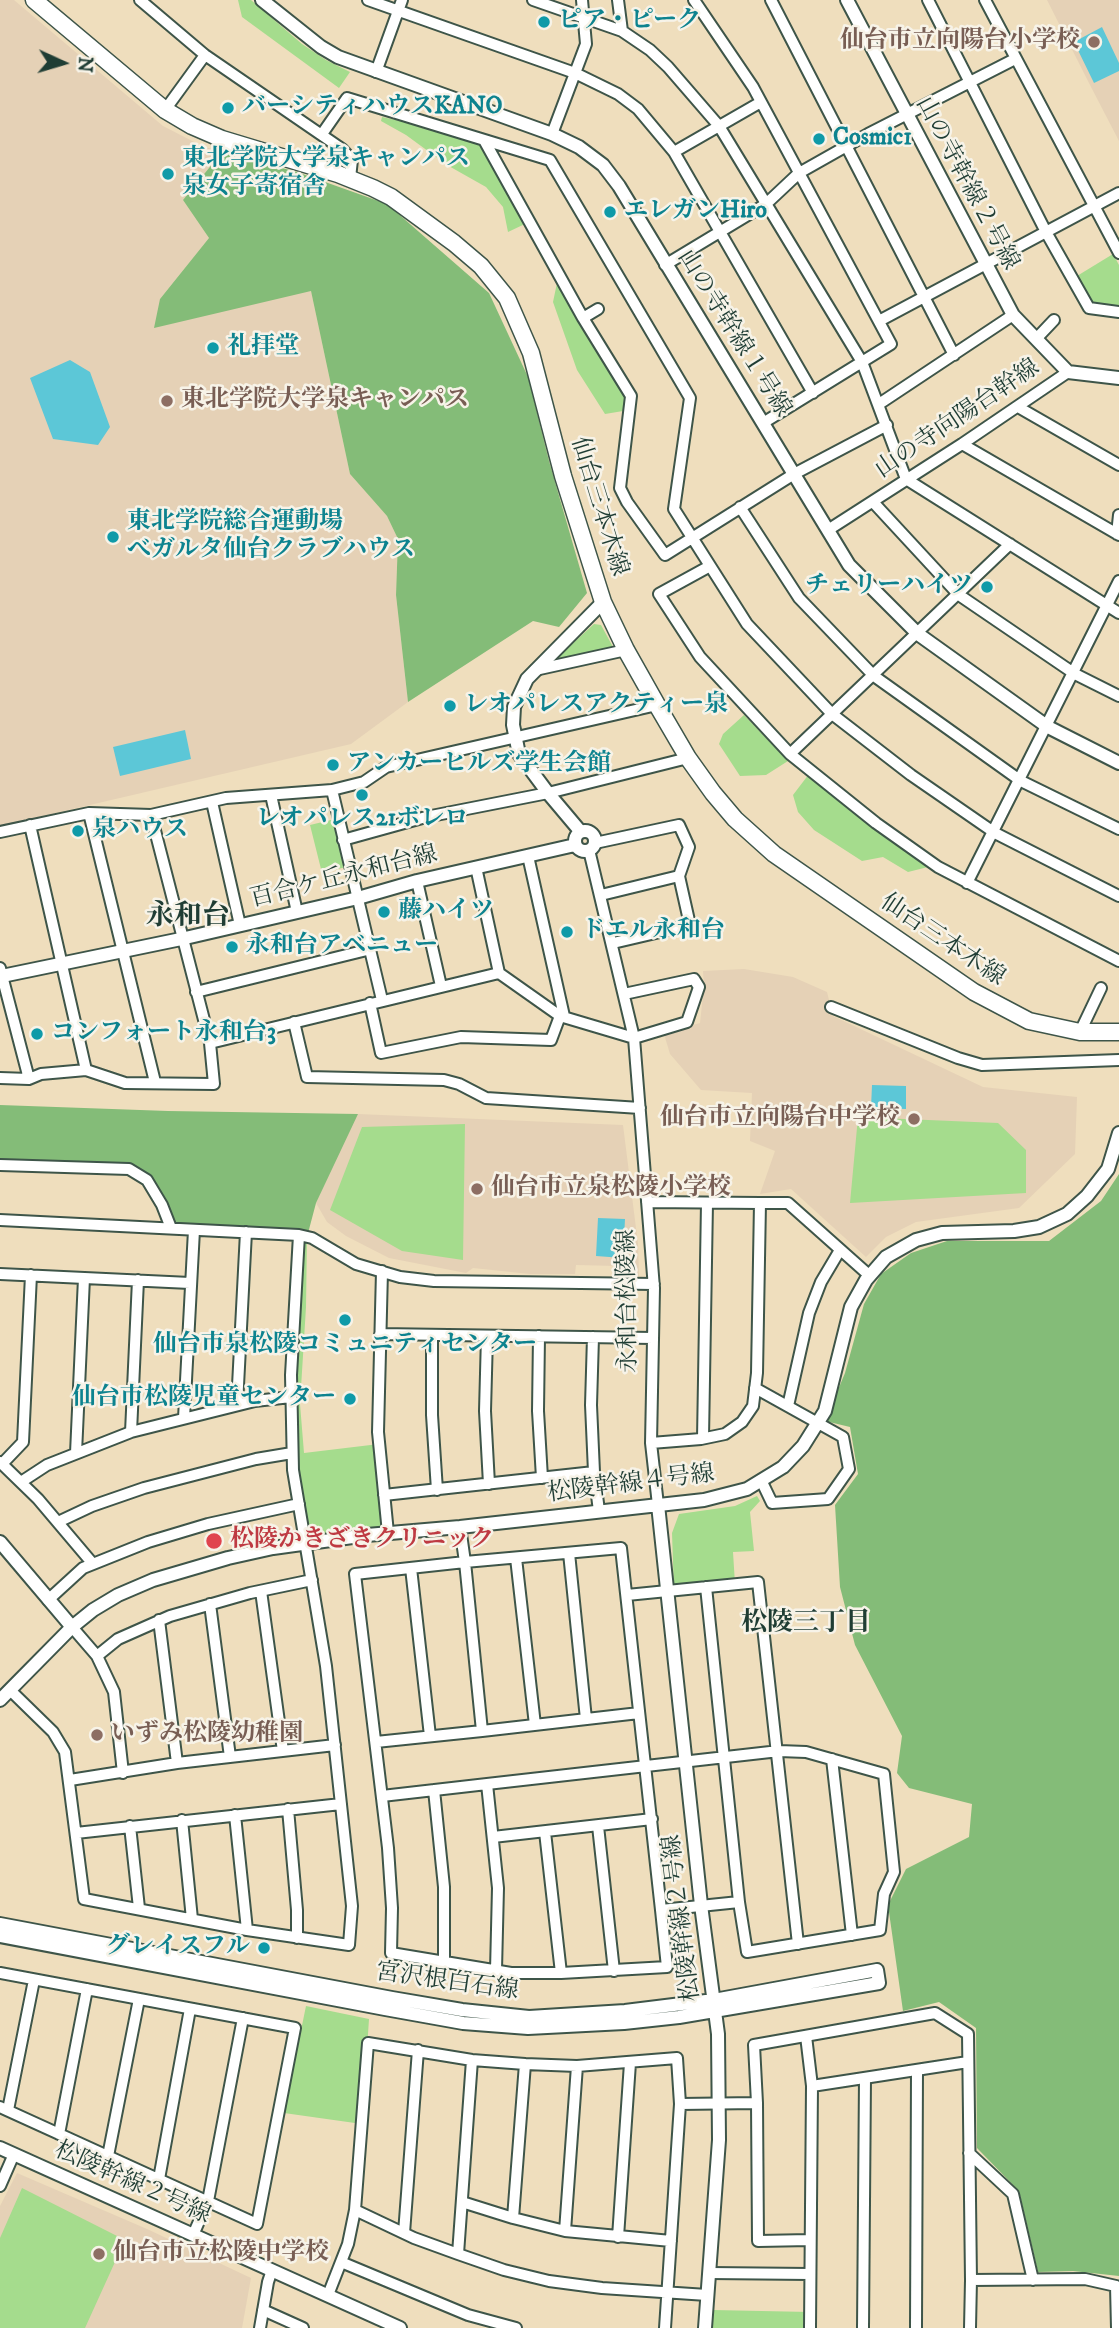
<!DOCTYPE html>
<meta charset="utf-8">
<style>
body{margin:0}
#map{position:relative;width:1119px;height:2328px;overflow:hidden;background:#efdebd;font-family:"IM FELL DW Pica",serif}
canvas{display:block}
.north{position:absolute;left:28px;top:28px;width:70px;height:70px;-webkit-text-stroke:5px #f7f3e8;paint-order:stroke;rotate:94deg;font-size:19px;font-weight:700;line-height:28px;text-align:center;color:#1f3d34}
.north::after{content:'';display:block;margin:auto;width:24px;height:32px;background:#1f3d34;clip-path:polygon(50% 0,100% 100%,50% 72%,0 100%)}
</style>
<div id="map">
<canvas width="1119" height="2328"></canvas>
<div class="north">N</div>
</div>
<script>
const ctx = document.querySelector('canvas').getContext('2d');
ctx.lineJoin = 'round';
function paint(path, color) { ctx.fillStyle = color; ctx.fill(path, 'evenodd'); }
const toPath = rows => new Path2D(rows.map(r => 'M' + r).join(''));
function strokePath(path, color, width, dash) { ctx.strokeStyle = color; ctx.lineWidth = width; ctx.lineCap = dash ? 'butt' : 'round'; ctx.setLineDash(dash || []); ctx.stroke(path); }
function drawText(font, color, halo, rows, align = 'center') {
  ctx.font = font + ' "IM FELL DW Pica","Noto Serif JP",serif'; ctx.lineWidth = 5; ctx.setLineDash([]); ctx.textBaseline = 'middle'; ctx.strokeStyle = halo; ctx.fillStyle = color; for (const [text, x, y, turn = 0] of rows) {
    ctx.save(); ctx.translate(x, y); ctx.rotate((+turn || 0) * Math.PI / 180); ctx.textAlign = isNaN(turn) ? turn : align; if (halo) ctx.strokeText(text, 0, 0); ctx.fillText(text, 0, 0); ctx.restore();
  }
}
const built = toPath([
 [0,0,14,0,163,126,202,146,222,152,183,200,209,238,160,299,311,291,350,474,387,516,398,539,396,595,408,702,351,744,0,826],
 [1047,0,1119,0,1119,141,1090,85],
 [744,969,793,977,827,992,833,1016,983,1087,1077,1097,1075,1154,1019,1208,916,1222,886,1237,866,1257,791,1189,760,1194,775,1151,750,1141,752,1093,701,1090,670,1054,664,1034,700,1023,704,986,703,971],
 [358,1114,623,1125,638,1244,639,1276,622,1275,617,1266,576,1265,575,1274,530,1274,473,1268,466,1273,389,1258,346,1236,327,1222,316,1203,351,1124],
 [17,2173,147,2229,251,2278,242,2328,0,2328,0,2206]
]);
const green = toPath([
 [238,0,251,0,302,44,326,60,350,72,339,88,242,17],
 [382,117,419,125,481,145,527,223,508,232,503,207,486,187,447,165,406,135,381,121],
 [1113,254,1119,265,1119,308,1094,305,1077,276],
 [557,283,625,396,623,411,605,414,577,370,553,302],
 [594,624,601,625,613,647,561,661,558,657],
 [744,715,788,761,766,775,740,776,719,744,723,734],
 [809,774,932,866,908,872,883,857,862,861,814,830,798,812,793,795],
 [335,819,346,867,322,873,310,825],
 [858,1117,998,1123,1026,1150,1026,1193,850,1203],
 [465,1124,463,1260,402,1251,330,1210,362,1127],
 [299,1235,307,1237,306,1307,300,1404,304,1453,379,1444,388,1533,306,1543,293,1470],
 [757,1496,760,1501,750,1512,754,1551,733,1552,735,1584,674,1591,672,1533,679,1514,735,1506],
 [306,2006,369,2019,362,2124,284,2113],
 [22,2188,125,2240,85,2328,0,2328,0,2238],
 [713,2310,810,2312,810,2328,713,2328]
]);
const forest = toPath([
 [222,152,297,172,387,204,489,293,528,377,549,461,587,593,559,627,533,621,408,702,396,595,398,539,387,516,350,474,311,291,154,328,160,299,209,238,183,200],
 [0,1105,168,1111,358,1114,316,1203,307,1237,171,1228,147,1180,129,1169,0,1166],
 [1119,1174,1119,2276,1073,2271,1038,2272,1019,2191,977,2148,976,2028,939,2002,903,2011,888,1905,906,1869,969,1837,972,1804,909,1788,897,1773,902,1736,855,1645,840,1587,835,1505,858,1474,850,1427,825,1421,845,1373,864,1304,881,1274,911,1253,947,1241,1049,1241,1101,1201]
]);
const water = toPath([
 [1102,27,1119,63,1119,71,1094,83,1074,42],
 [70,360,90,372,110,427,98,445,53,439,30,378],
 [185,730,191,759,120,776,113,747],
 [872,1085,906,1086,906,1109,871,1108],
 [598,1218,625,1219,623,1258,596,1256]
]);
const minor = toPath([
 [140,0,205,55,342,149,352,160,350,178],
 [368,0,575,73,618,94,638,109,674,152,813,393],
 [533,0,622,31,650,50,668,67,719,126,862,362,906,479,1119,613],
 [618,0,622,31],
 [694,0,753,87,891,344,763,423],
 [771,0,954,355],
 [928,0,1046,232,1089,308,1119,312],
 [985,0,1119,253],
 [376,72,402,0],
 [165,110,205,55],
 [322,134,347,98,550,160,690,398,674,509,747,624,832,714,911,775,995,833,1119,896],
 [552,134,586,44,582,0],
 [484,140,583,318,631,396,620,488,627,502,665,555,794,474,887,425],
 [674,152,761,102],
 [665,265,766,204,799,173,868,134,1015,59],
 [583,318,598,309],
 [879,321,1119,193],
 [1036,339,1054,320],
 [879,404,1013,315],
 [1018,407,1119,465],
 [962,444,1119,535],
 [873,502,959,595,1075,674,1119,696],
 [740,507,799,598,874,676,1021,781,1119,829],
 [828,530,962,444,1068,372],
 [1117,534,1119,515],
 [710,566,659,594,700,657,790,754,876,823,938,867,1119,961],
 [535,670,626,650],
 [790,754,1010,544],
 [332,790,382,1000],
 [271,795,297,912],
 [212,802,240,925],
 [89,813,155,1082],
 [30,825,86,1070],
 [0,832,89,813,151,815,226,798,332,790,364,782,386,767,657,705],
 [343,840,426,817,548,793,688,758],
 [595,843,679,825,689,847,679,876],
 [589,850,634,1038,654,1288,651,1443,658,1505],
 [528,856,564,1016],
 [476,867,499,973],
 [417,881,441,986],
 [967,883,1119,581],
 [601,895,679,876,690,925,613,943],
 [0,968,29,1079],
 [196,992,371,949],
 [370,1003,381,1053,461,1037,551,1040,560,1016],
 [831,1007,958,1058,982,1065,1119,1060],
 [294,1022,307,1077,444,1080,459,1084,486,1098,640,1108],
 [1080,1032,1101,988],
 [210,1043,499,973,560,1016,634,1038,687,1022,699,987,694,979,624,994],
 [0,1078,29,1079,41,1074,86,1070,125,1083,214,1084,210,1043,151,815],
 [0,1165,129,1169,147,1180,162,1205,171,1228],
 [647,1202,760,1203,757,1373,753,1406,742,1422,725,1434,701,1439,651,1443],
 [760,1203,788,1203,870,1276],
 [0,1220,299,1235,312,1238,356,1264,400,1277,434,1281,654,1284],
 [382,1271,378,1432,388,1533],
 [0,1274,190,1283],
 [380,1334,653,1338],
 [432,1335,432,1415,437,1490],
 [487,1336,485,1411,489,1484],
 [539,1336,538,1411,542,1478],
 [593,1337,591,1405,594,1472,599,1511],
 [755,1388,843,1437,849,1469,828,1499,772,1503,761,1480],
 [237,1405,246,1232],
 [788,1406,809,1313,821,1282,840,1250],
 [184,1418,194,1230],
 [131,1432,138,1280],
 [703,1438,707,1203],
 [76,1453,84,1278],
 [0,1462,38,1499,93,1564],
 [2,1464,23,1442,31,1275],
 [21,1482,47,1465,131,1432,255,1401,291,1397],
 [384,1495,594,1472],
 [58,1522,92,1506,144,1488,256,1459,292,1453],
 [460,1527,465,1562,355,1574,388,1848,392,1908,391,1953,511,1973,561,1973,667,1967,661,1910,739,1902,747,1952,880,1930,884,1894,894,1872,884,1774,806,1752,779,1751,487,1784],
 [569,1553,586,1719],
 [516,1558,535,1725],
 [411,1568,430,1736],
 [706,1587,739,1902],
 [261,1591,283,1751],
 [627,1595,758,1582,798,1944],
 [48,1600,83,1568,148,1542,208,1524,299,1504],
 [210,1604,230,1757],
 [159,1620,177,1763],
 [72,1627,97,1656,114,1692,123,1773],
 [97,1656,118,1639,170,1616,250,1593,312,1580],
 [10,1690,53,1732,65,1752,84,1899,247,1930,349,1945,352,1906,326,1666,293,1470,291,1375,299,1235],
 [482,1731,639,1713],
 [376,1742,482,1731,465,1562,621,1548,661,1910],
 [832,1759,852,1935],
 [70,1780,177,1763,335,1745],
 [434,1790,444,1887,444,1962],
 [382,1796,487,1784,498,1888,496,1970],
 [288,1809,297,1910,297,1938],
 [235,1815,247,1930],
 [182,1820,192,1919],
 [130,1826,139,1908],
 [598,1826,614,1971],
 [545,1832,561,1973],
 [76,1833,341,1804],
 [493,1837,652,1819],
 [0,1973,295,2028,257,2224,0,2107],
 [806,2036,812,2086,810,2328],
 [812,2086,968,2062],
 [757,2103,758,2241,810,2240],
 [680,2104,757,2103,754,2045,935,2013,968,2034,971,2280],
 [8,2110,34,1980],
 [59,2134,87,1989],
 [969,2153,1013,2194,1033,2280],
 [108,2156,139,1999],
 [159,2179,190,2009],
 [0,2186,14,2154],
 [462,2202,513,2218,565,2231,671,2241],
 [355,2210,414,2238,458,2254,504,2270,549,2281,602,2288,707,2295],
 [513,2218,525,2064],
 [565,2231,577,2066],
 [404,2233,418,2050],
 [193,2235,208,2201,243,2018],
 [618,2237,630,2063],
 [458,2254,472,2060],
 [341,2262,468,2315,516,2328],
 [709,2273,810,2274],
 [328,2295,348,2244,355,2210,368,2043,472,2060,525,2064,577,2066,677,2058,680,2104,665,2328],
 [263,2310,303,2328],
 [260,2328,268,2282,272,2270],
 [863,2328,865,2078],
 [916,2328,917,2070],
 [970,2328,971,2280,1085,2279,1116,2286,1117,2328]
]);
const tertiary = toPath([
 [262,0,321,47,338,57,552,134,579,147,603,165,619,186,849,565,918,634,1048,727,1119,763],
 [847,0,1013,315,1068,372,1119,378],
 '575 841a10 10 0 1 1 20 0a10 10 0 1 1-20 0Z',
 [580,831,548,793,519,754,513,725,514,707,527,679,603,602],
 [2,976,181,939,358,898,417,881,575,845],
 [658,1505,701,1905,718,2034,719,2140,705,2328],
 [0,1542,72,1627],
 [0,1700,72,1627,93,1610,118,1595,153,1580,228,1558,273,1548,367,1535,460,1527,704,1500,747,1489,783,1467,803,1446,825,1411,851,1307,866,1280,886,1257,916,1240,942,1233,1014,1231,1039,1227,1067,1214,1087,1196,1108,1169,1119,1133],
 [0,1924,392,1998,462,2010,529,2017,625,2011,714,2000,877,1970,879,1983,679,2017,624,2023,528,2028,463,2023,385,2009,0,1936],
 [0,2148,400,2328]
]);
const primary = toPath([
 [34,0,165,110,192,126,222,139,338,174,373,188,391,197,454,243,481,266,507,298,531,353,563,476,603,602,626,650,657,705,688,758,713,793,735,819,774,854,974,992,1029,1021,1080,1032,1119,1032]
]);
const markers = [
 [544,22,7,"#0f9aa8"],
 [1094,42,7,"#8d6e63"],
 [228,108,7,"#0f9aa8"],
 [819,139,7,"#0f9aa8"],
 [168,174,7,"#0f9aa8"],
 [610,212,7,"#0f9aa8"],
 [213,348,7,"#0f9aa8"],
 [167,401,7,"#8d6e63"],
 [113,537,7,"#0f9aa8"],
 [987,587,7,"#0f9aa8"],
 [450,706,7,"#0f9aa8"],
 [333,765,7,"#0f9aa8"],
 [362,795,7,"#0f9aa8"],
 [78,831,7,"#0f9aa8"],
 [384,912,7,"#0f9aa8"],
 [567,932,7,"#0f9aa8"],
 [232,947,7,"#0f9aa8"],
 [37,1034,7,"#0f9aa8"],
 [914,1119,7,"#8d6e63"],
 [477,1189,7,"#8d6e63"],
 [345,1320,7,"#0f9aa8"],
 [350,1399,7,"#0f9aa8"],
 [214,1541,9,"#e0444e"],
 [97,1735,7,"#8d6e63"],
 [264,1948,7,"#0f9aa8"],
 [99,2254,7,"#8d6e63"]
];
const cultureNames = [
 ["ピア・ピーク",558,22],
 ["バーシティハウスKANO",242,108],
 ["Cosmic1",833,139],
 ["東北学院大学泉キャンパス",182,160],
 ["泉女子寄宿舎",182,188],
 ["エレガンHiro",624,212],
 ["礼拝堂",227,348],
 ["東北学院総合運動場",127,523],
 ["べガルタ仙台クラブハウス",127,551],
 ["チェリーハイツ",973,587,"right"],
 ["レオパレスアクティー泉",464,706],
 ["アンカーヒルズ学生会館",347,765],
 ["レオパレス21ボレロ",362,820,"center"],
 ["泉ハウス",92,831],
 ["藤ハイツ",398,912],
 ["ドエル永和台",581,932],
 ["永和台アベニュー",246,947],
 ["コンフォート永和台3",51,1034],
 ["仙台市泉松陵コミュニティセンター",345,1346,"center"],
 ["仙台市松陵児童センター",336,1399,"right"],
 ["グレイスフル",250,1948,"right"]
];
const educationNames = [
 ["仙台市立向陽台小学校",1080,42,"right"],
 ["東北学院大学泉キャンパス",181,401],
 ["仙台市立向陽台中学校",900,1119,"right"],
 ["仙台市立泉松陵小学校",491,1189],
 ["いずみ松陵幼稚園",111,1735],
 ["仙台市立松陵中学校",113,2254]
];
const streetNames = [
 ["山の寺幹線２号線",966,184,62],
 ["山の寺幹線１号線",733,334,58],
 ["山の寺向陽台幹線",958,420,-34],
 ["仙台三本木線",598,507,73],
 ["百合ケ丘永和台線",344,878,-14],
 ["仙台三本木線",942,941,34],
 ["永和台松陵線",629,1301,-91],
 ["松陵幹線４号線",631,1485,-7],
 ["松陵幹線２号線",683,1918,-97],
 ["宮沢根白石線",447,1983,8],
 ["松陵幹線２号線",132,2184,24]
];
const healthNames = [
 ["松陵かきざきクリニック",230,1541]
];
const neighbourhoodNames = [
 ["松陵三丁目",806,1625]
];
const quarterNames = [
 ["永和台",188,918]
];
paint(built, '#e5d1b6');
paint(green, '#a5dc8d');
paint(forest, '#84bc78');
paint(water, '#5cc7d7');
strokePath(minor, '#3e5549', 14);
strokePath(tertiary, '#3e5549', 16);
strokePath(primary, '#3e5549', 19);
strokePath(minor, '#fff', 10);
strokePath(tertiary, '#fff', 12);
strokePath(primary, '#fff', 16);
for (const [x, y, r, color] of markers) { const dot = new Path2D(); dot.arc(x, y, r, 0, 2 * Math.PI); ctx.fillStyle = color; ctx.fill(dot); strokePath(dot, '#f7f3e8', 2.5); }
drawText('bold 24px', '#0d838f', '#f7f3e8', cultureNames, 'left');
drawText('bold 24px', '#785e54', '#f7f3e8', educationNames, 'left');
drawText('24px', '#1f3d34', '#f7f3e8', streetNames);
drawText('bold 24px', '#be3a42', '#f7f3e8', healthNames, 'left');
drawText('bold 26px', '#1f3d34', '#f7f3e8', neighbourhoodNames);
drawText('bold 28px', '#1f3d34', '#f7f3e8', quarterNames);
</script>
